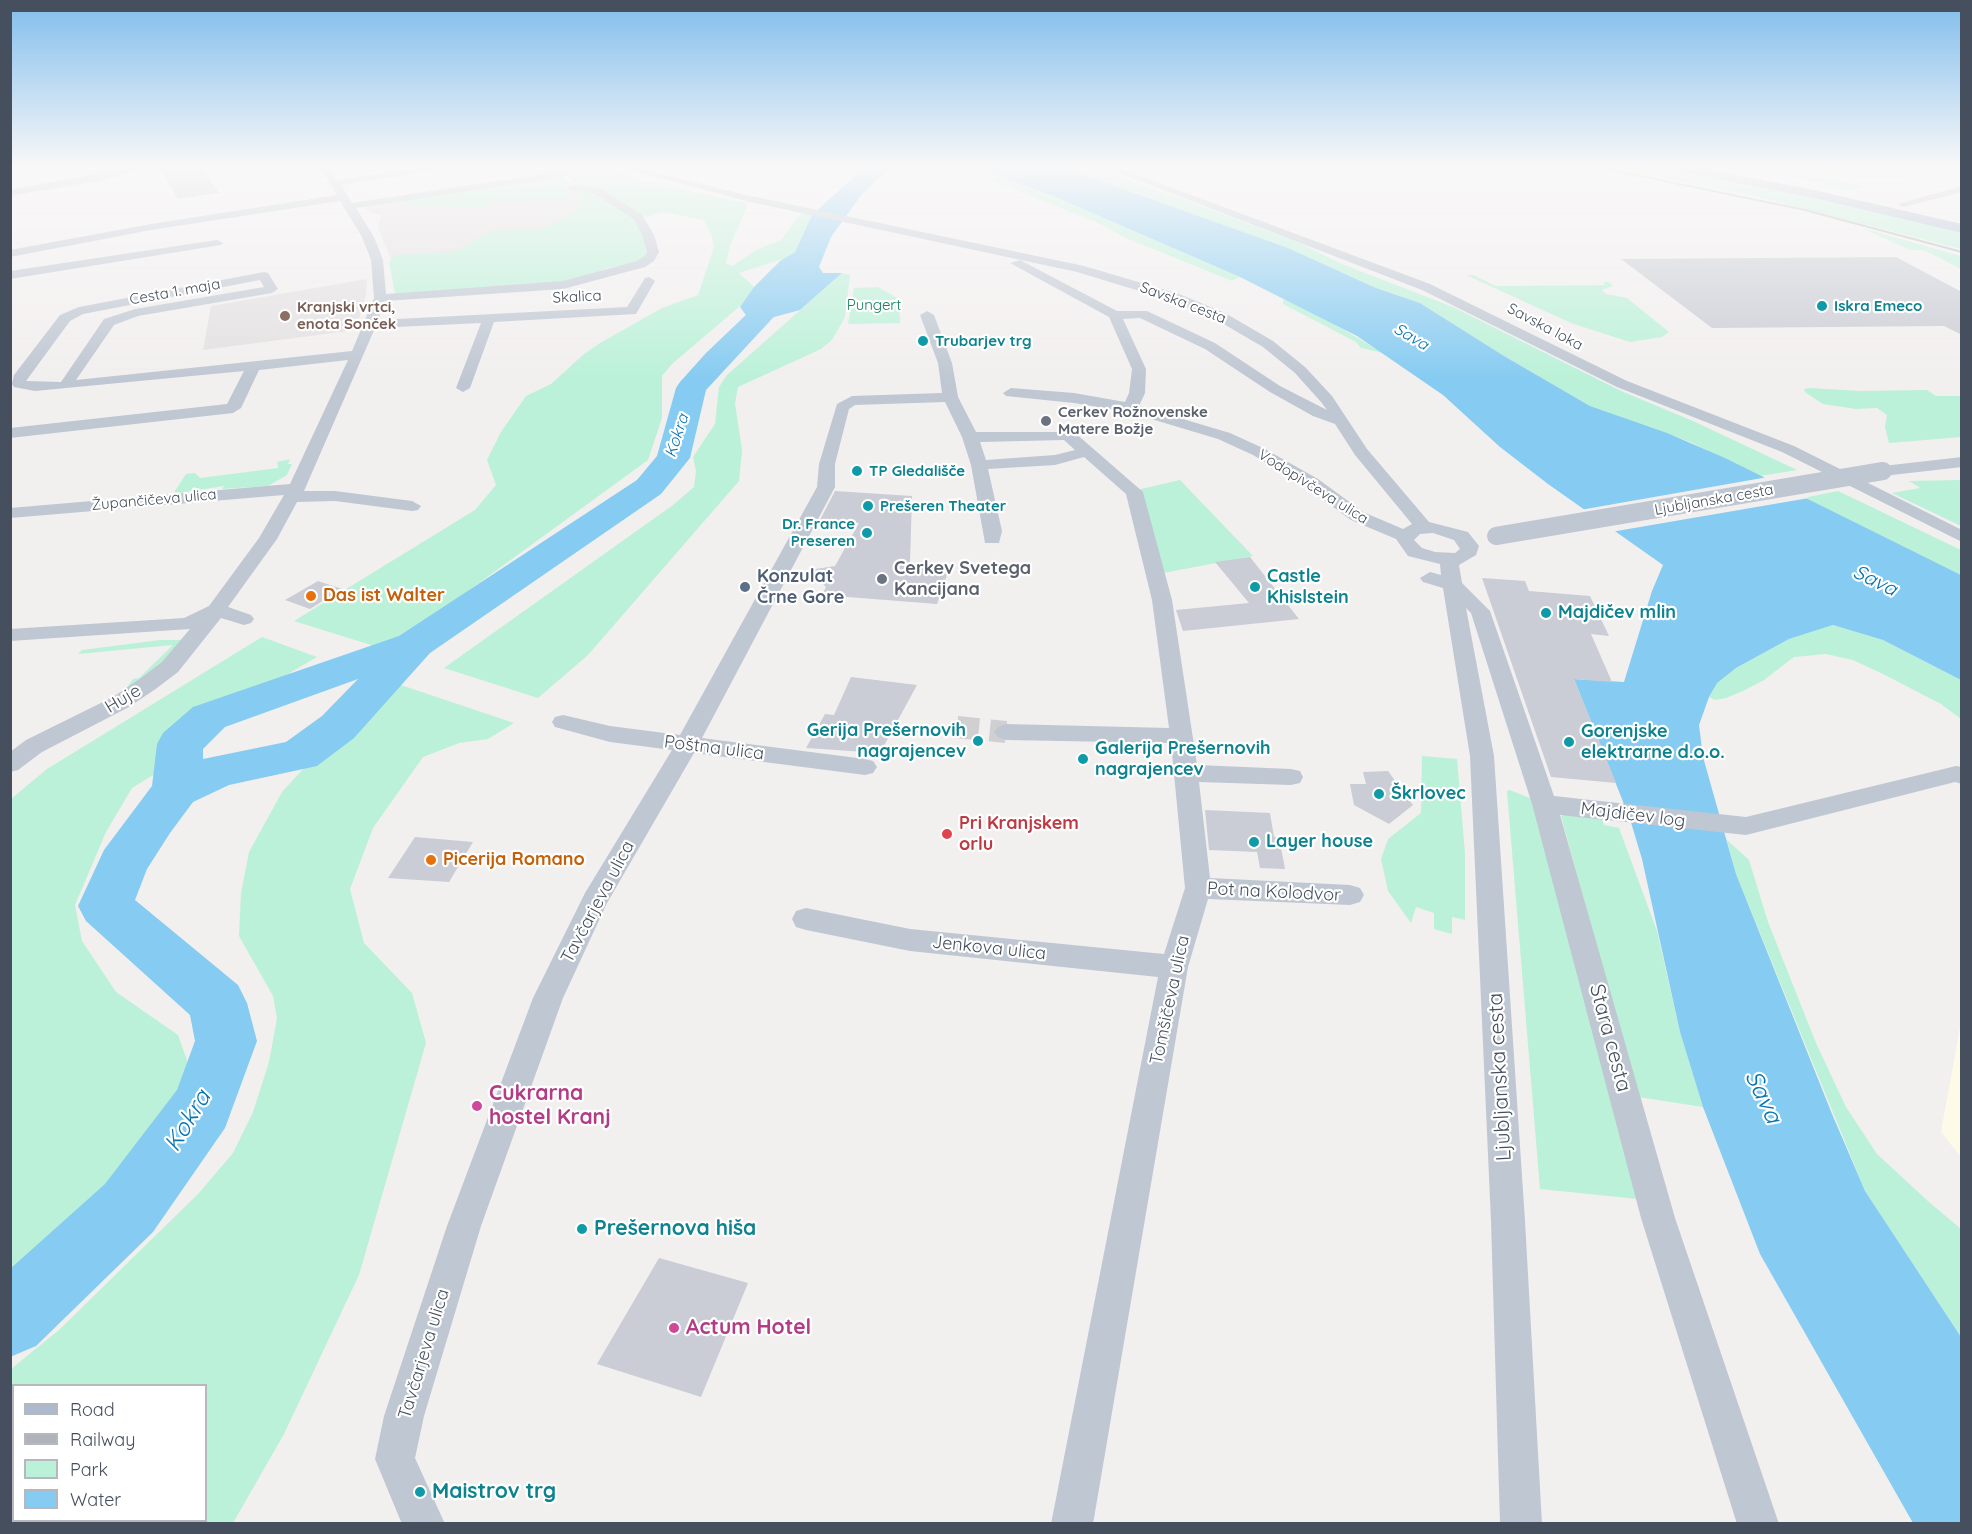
<!DOCTYPE html>
<meta charset="utf-8">
<style>
body{margin:0}
#map{position:relative;width:1972px;height:1534px;overflow:hidden;background:#f2efef;font-family:Quicksand,sans-serif}
canvas{display:block}
.frame{position:absolute;inset:0;border:12px solid #464f5d;pointer-events:none}
.legend{position:absolute;left:12px;top:1384px;width:195px;height:138px;box-sizing:border-box;background:#fff;border:2px solid #b5b9be;margin:0;padding:8px 10px;list-style:none;font-size:18px;color:#464f5d}
.legend li{display:flex;align-items:center;gap:12px;height:30px}
.legend b{width:30px;border:2px solid #b5b9be}
</style>
<div id="map">
<canvas width="1972" height="1534"></canvas>
<div class="frame"></div>
<ul class="legend">
<li><b style="height:8px;background:#adb9cf"></b>Road</li>
<li><b style="height:8px;background:#b1b3ba"></b>Railway</li>
<li><b style="height:16px;background:#bbf1d8"></b>Park</li>
<li><b style="height:16px;background:#86cbf1"></b>Water</li>
</ul>
</div>
<script>
const ctx = document.querySelector('canvas').getContext('2d');
ctx.lineJoin = 'round';
function paint(path, color) { ctx.fillStyle = color; ctx.fill(path, 'evenodd'); }
const toPath = rows => new Path2D(rows.map(r => 'M' + r).join(''));
function strokePath(path, color, width, dash) { ctx.strokeStyle = color; ctx.lineWidth = width; ctx.lineCap = dash ? 'butt' : 'round'; ctx.setLineDash(dash || []); ctx.stroke(path); }
function drawText(font, color, halo, rows, align = 'center') {
  ctx.font = font + ' Quicksand,sans-serif'; ctx.lineWidth = 4.5; ctx.setLineDash([]); ctx.textBaseline = 'middle'; ctx.strokeStyle = halo; ctx.fillStyle = color; for (const [text, x, y, turn = 0] of rows) {
    ctx.save(); ctx.translate(x, y); ctx.rotate((+turn || 0) * Math.PI / 180); ctx.textAlign = isNaN(turn) ? turn : align; if (halo) ctx.strokeText(text, 0, 0); ctx.fillText(text, 0, 0); ctx.restore();
  }
}
const commercial = toPath([
 [1961,1022,1961,1157,1941,1132]
]);
const education = toPath([
 [561,177,577,188,624,209,398,275,378,228,381,215,374,214,362,206],
 [367,279,366,294,356,330,203,350,211,306]
]);
const green = toPath([
 [558,166,599,166,645,181,745,203,747,206,730,246,726,263,732,266,756,250,781,240,801,213,812,215,795,252,786,258,739,273,754,287,746,301,672,364,662,376,662,418,648,460,387,650,294,621,475,510,496,485,487,460,501,432,526,396,551,384,584,354,600,343,662,308,698,295,714,247,712,237,704,220,664,212,639,219,647,255,634,264,607,268,578,281,395,294,389,262,394,255,456,252,491,231,545,228,575,212,581,204,577,188,569,174],
 [1059,166,1092,166,1295,241,1342,264,1453,307,1621,391,1693,421,1797,470,1760,476,1690,442,1590,406,1504,356,1420,303,1376,288,1288,248],
 [1601,166,1656,166,1761,186,1920,222,1961,233,1961,249,1754,196],
 [1750,166,1782,166,1865,187,1846,190],
 [1786,166,1927,166,1929,168,1928,173,1922,176,1881,179,1830,174],
 [997,176,1053,196,1240,277,1232,281,1126,238,1098,223,990,180],
 [561,177,564,179,568,192,565,200,492,201,486,207,443,208,441,205,415,207,388,202],
 [1862,228,1961,256,1961,269,1924,250,1910,250],
 [842,273,850,275,845,317,832,340,821,349,738,387,735,403,742,450,739,481,588,655,538,698,444,668,673,505,694,487,696,471,693,457,715,424,719,387,727,375],
 [1466,275,1473,275,1496,286,1605,285,1603,282,1608,282,1613,286,1602,290,1606,294,1627,298,1669,332,1662,337,1630,342,1571,323],
 [878,287,899,299,900,323,848,324,854,288],
 [1283,300,1289,300,1317,314,1383,353,1361,348,1356,342,1283,304],
 [1809,388,1861,391,1927,390,1936,396,1961,396,1961,437,1889,443,1885,427,1887,415,1877,408,1856,409,1823,404,1805,392,1804,389],
 [290,459,288,464,292,464,287,475,268,486,222,489,224,486,173,494,186,474,195,473,200,478,278,468,277,462],
 [1180,480,1253,556,1163,573,1137,490],
 [1961,480,1961,526,1892,493,1920,488,1909,481],
 [1838,491,1961,550,1961,575,1803,498],
 [1833,625,1883,640,1961,680,1961,719,1941,704,1883,674,1853,660,1826,654,1794,657,1764,680,1743,691,1726,698,1715,700,1709,697,1717,682,1736,668,1789,639],
 [262,637,317,657,215,717,168,766,132,788,106,832,75,905,82,941,116,992,178,1035,188,1063,179,1095,92,1203,11,1287,11,799,47,769],
 [160,640,185,640,159,666,121,696,133,679,139,678,173,645,78,654,82,650],
 [398,684,514,723,488,739,459,743,423,757,373,828,350,889,364,943,412,993,426,1043,359,1275,284,1434,233,1523,11,1523,11,1369,59,1330,199,1193,233,1153,253,1112,269,1062,277,1018,273,996,239,936,241,893,249,852,282,792,315,756,319,743],
 [14,1386,206,1386,206,1520,14,1520],
 [1422,756,1457,759,1465,853,1465,920,1452,917,1452,934,1434,929,1434,913,1416,907,1411,923,1388,891,1381,859,1388,839,1421,813],
 [1510,790,1532,799,1638,1199,1540,1189,1507,791],
 [1574,811,1601,816,1604,825,1619,828,1657,931,1680,1032,1703,1107,1638,1097,1561,816],
 [1727,840,1749,860,1768,922,1816,1043,1846,1107,1877,1154,1929,1202,1961,1229,1961,1337,1865,1191,1736,874]
]);
const water = toPath([
 [866,166,892,166,862,194,831,237,819,267,823,273,842,273,800,310,752,323,740,307,754,287,780,261,795,252,812,215],
 [970,166,1059,166,1288,248,1376,288,1420,303,1504,356,1590,406,1667,433,1725,458,1961,575,1961,680,1883,640,1833,625,1789,639,1736,668,1717,683,1709,697,1699,725,1703,757,1736,874,1832,1114,1865,1191,1961,1337,1961,1523,1913,1523,1760,1254,1703,1107,1680,1032,1642,859,1630,819,1574,679,1624,682,1652,591,1663,565,1548,484,1500,447,1443,395,1357,336,1240,277,1053,196]
]);
const pier = toPath([
 [1768,477,1809,498,1611,532,1580,510]
]);
const river = toPath([
 [793,268,802,270,805,275,795,294,706,390,690,458,661,494,430,653,354,738,317,766,229,785,193,802,170,833,147,869,135,900,238,985,247,1003,257,1041,225,1128,153,1232,36,1346,10,1357,10,1269,105,1184,177,1090,195,1041,190,1015,86,921,78,906,104,850,152,786,157,744,163,733,193,707,399,636,637,480,657,456,676,388,680,382,706,353,772,290,784,270,793,268],
 [358,679,322,716,286,742,203,759,203,749,225,727,358,679]
]);
const building = toPath([
 [158,166,200,166,219,193,178,199],
 [1896,257,1962,292,1962,335,1944,326,1712,328,1621,259],
 [835,491,912,496,910,563,950,566,937,604,822,595,826,587,809,570,835,566,859,523,820,520],
 [1250,557,1299,619,1183,631,1176,610,1249,603,1215,562],
 [1482,578,1525,581,1529,591,1590,596,1609,636,1591,634,1612,682,1574,679,1616,783,1551,777],
 [318,581,342,589,310,609,285,600],
 [851,677,917,685,880,753,806,748,825,714,834,715],
 [1388,771,1413,805,1389,824,1354,805,1350,784,1366,784,1363,772],
 [1205,810,1270,813,1274,837,1279,837,1285,869,1260,868,1257,852,1209,850],
 [415,837,473,842,449,882,388,878],
 [659,1258,748,1283,701,1397,597,1364]
]);
const streetTunnel = toPath([
 [957,727,1006,732]
]);
const street = toPath([
 [137,166,152,166,99,181,10,196,10,190,137,166],
 [319,166,329,166,338,180,437,166,460,166,341,185,352,203,563,171,568,174,563,177,356,208,374,237,383,260,386,294,563,281,637,261,645,256,647,252,642,235,634,219,593,193,569,190,568,188,573,185,600,188,642,215,654,235,659,252,654,261,645,267,563,289,385,301,378,320,627,307,645,278,649,277,655,281,636,314,494,322,470,388,463,392,456,388,481,323,375,328,304,491,335,491,412,501,421,506,418,510,412,511,335,501,297,502,277,539,228,607,251,615,254,619,251,623,244,625,221,618,178,672,157,688,129,707,42,752,18,770,10,772,10,752,26,740,113,697,141,678,162,662,190,629,10,641,10,629,184,618,209,606,259,538,284,495,10,518,10,508,290,484,348,360,259,370,241,408,233,413,10,438,10,428,227,404,244,371,35,391,14,387,12,384,14,375,60,315,79,307,264,272,268,273,278,289,272,293,138,316,114,325,76,380,352,351,374,298,371,260,362,237,340,201,151,230,10,257,10,250,151,224,337,195,319,166],
 [260,280,264,287,135,309,104,319,61,382,26,381,70,321,83,314,260,280],
 [615,166,630,166,746,195,1084,266,1179,294,1225,313,1273,341,1305,367,1332,396,1367,449,1429,522,1468,532,1479,546,1476,555,1459,565,1462,583,1490,611,1554,796,1746,817,1956,766,1962,767,1962,784,1955,782,1746,835,1560,815,1675,1218,1779,1524,1737,1524,1641,1218,1532,804,1471,613,1466,608,1494,756,1525,1221,1542,1524,1500,1524,1491,1221,1470,756,1443,588,1423,582,1420,578,1430,572,1441,575,1440,564,1408,556,1396,539,1351,520,1306,487,1253,455,1218,439,1128,412,1074,403,1006,396,1003,393,1011,388,1074,393,1125,402,1129,393,1132,369,1109,317,1010,263,1020,260,1117,311,1147,311,1215,343,1280,386,1327,410,1321,402,1295,373,1263,347,1215,319,1169,300,1077,272,746,201,615,166],
 [1140,318,1205,349,1270,392,1313,416,1335,424,1355,455,1412,524,1403,529,1363,512,1318,479,1265,449,1230,433,1139,406,1145,393,1146,369,1123,319,1140,318],
 [1433,533,1454,540,1460,549,1455,553,1435,552,1422,548,1414,540,1420,534,1433,533],
 [1101,166,1114,166,1430,284,1627,381,1794,446,1962,530,1962,542,1782,452,1617,387,1422,290,1101,166],
 [1962,186,1962,192,1903,207,1898,204,1962,186],
 [217,240,223,243,221,245,10,279,10,271,217,240],
 [927,311,934,315,952,363,958,397,976,432,1074,432,1143,492,1172,600,1197,765,1291,769,1300,771,1303,777,1300,783,1291,785,1199,782,1210,878,1350,885,1360,888,1364,895,1360,902,1350,905,1208,899,1188,967,1093,1524,1051,1524,1158,977,910,951,806,930,796,927,792,919,796,911,806,908,910,929,1164,954,1185,888,1171,743,1006,740,998,737,994,732,998,727,1006,724,1169,728,1152,600,1126,494,1084,457,1055,465,988,469,1002,531,999,543,985,543,971,465,962,437,945,402,855,405,849,409,835,464,835,487,702,738,865,759,873,761,877,767,873,773,865,775,694,753,607,903,563,998,481,1226,424,1416,415,1458,445,1524,402,1524,375,1459,384,1416,447,1226,533,998,585,893,672,750,610,742,555,727,552,722,555,717,563,715,610,726,680,735,817,487,819,464,837,404,852,396,942,393,938,363,920,315,927,311],
 [1064,440,1075,450,1055,455,986,460,980,442,1064,440],
 [1962,457,1962,467,1883,476,1875,471,1883,466,1962,457]
]);
const primary = toPath([
 [1665,166,1691,166,1814,190,1962,224,1962,233,1814,198,1672,170,1665,166]
]);
const rail = toPath([
 [1592,166,1805,210,1962,252]
]);
const streetBridge = toPath([
 [1496,536,1883,471]
]);
const markers = [
 [1822,306,6,"#0f9aa8"],
 [285,316,6,"#8d6e63"],
 [923,341,6,"#0f9aa8"],
 [1046,421,6,"#6b7280"],
 [857,471,6,"#0f9aa8"],
 [868,506,6,"#0f9aa8"],
 [867,533,6,"#0f9aa8"],
 [882,579,6,"#6b7280"],
 [745,587,6,"#5c6f8a"],
 [1255,587,6,"#0f9aa8"],
 [311,596,6,"#e8710a"],
 [1546,613,6,"#0f9aa8"],
 [978,741,6,"#0f9aa8"],
 [1569,742,6,"#0f9aa8"],
 [1083,759,6,"#0f9aa8"],
 [1379,794,6,"#0f9aa8"],
 [947,834,6,"#e0444e"],
 [1254,842,6,"#0f9aa8"],
 [431,860,6,"#e8710a"],
 [477,1106,6,"#d1479c"],
 [582,1229,6,"#0f9aa8"],
 [674,1328,6,"#d1479c"],
 [420,1492,6,"#0f9aa8"]
];
const farStreetnames = [
 ["Cesta 1. maja",175,292,-10],
 ["Skalica",577,297,-3],
 ["Savska cesta",1183,303,21],
 ["Savska loka",1545,327,28],
 ["Vodopivčeva ulica",1313,487,32],
 ["Župančičeva ulica",154,500,-5],
 ["Ljubljanska cesta",1714,500,-10]
];
const farParknames = [
 ["Pungert",874,305]
];
const farCulturenames = [
 ["Iskra Emeco",1834,306],
 ["Trubarjev trg",935,341],
 ["TP Gledališče",869,471],
 ["Prešeren Theater",880,506],
 ["Dr. France",855,524,"right"],
 ["Preseren",855,541,"right"]
];
const farEducationnames = [
 ["Kranjski vrtci,",297,307],
 ["enota Sonček",297,324]
];
const farWorshipnames = [
 ["Cerkev Rožnovenske",1058,412],
 ["Matere Božje",1058,429]
];
const farWaternames = [
 ["Sava",1411,337,31],
 ["Kokra",677,436,-72]
];
const worshipNames = [
 ["Cerkev Svetega",894,569],
 ["Kancijana",894,590]
];
const serviceNames = [
 ["Konzulat",757,577],
 ["Črne Gore",757,598]
];
const cultureNames = [
 ["Castle",1267,577],
 ["Khislstein",1267,598],
 ["Majdičev mlin",1558,613],
 ["Gerija Prešernovih",966,731,"right"],
 ["nagrajencev",966,752,"right"],
 ["Gorenjske",1581,732],
 ["elektrarne d.o.o.",1581,753],
 ["Galerija Prešernovih",1095,749],
 ["nagrajencev",1095,770],
 ["Škrlovec",1391,794],
 ["Layer house",1266,842]
];
const foodNames = [
 ["Das ist Walter",323,596],
 ["Picerija Romano",443,860]
];
const streetNames = [
 ["Huje",123,699,-31],
 ["Poštna ulica",714,748,7],
 ["Majdičev log",1633,815,7],
 ["Pot na Kolodvor",1274,892,3],
 ["Tavčarjeva ulica",598,902,-62],
 ["Jenkova ulica",989,948,6],
 ["Tomšičeva ulica",1170,1000,-78],
 ["Tavčarjeva ulica",424,1354,-73]
];
const healthNames = [
 ["Pri Kranjskem",959,824],
 ["orlu",959,845]
];
const waterNames = [
 ["Sava",1875,581,26]
];
const nearStreetnames = [
 ["Stara cesta",1610,1038,75],
 ["Ljubljanska cesta",1500,1077,-93]
];
const nearHotelnames = [
 ["Cukrarna",489,1094],
 ["hostel Kranj",489,1118],
 ["Actum Hotel",686,1328]
];
const nearCulturenames = [
 ["Prešernova hiša",594,1229],
 ["Maistrov trg",432,1492]
];
const nearWaternames = [
 ["Sava",1763,1097,65],
 ["Kokra",188,1121,-59]
];
paint(commercial, '#fdfae7');
paint(education, '#e3e0e1');
paint(green, '#bbf1d8');
paint(water, '#86cbf1');
paint(pier, '#f2efef');
paint(river, '#86cbf1');
paint(building, '#cacdd5');
strokePath(streetTunnel, '#d0cfd2', 22, [22, 11]);
paint(street, '#bfc7d2');
paint(primary, '#adb9cf');
strokePath(rail, '#b1b3ba', 2);
strokePath(streetBridge, '#bfc7d2', 18);
const sky = ctx.createLinearGradient(0, 0, 0, 380);
sky.addColorStop(0, '#81bdec');
sky.addColorStop(0.44, '#f9f8f8');
sky.addColorStop(1, '#f9f8f800');
ctx.fillStyle = sky;
ctx.fillRect(0, 0, 1972, 380);
for (const [x, y, r, color] of markers) { const dot = new Path2D(); dot.arc(x, y, r, 0, 2 * Math.PI); ctx.fillStyle = color; ctx.fill(dot); strokePath(dot, '#fff', 2); }
drawText('15px', '#464f5d', '#fff', farStreetnames);
drawText('15px', '#12835b', '#fff', farParknames);
drawText('bold 15px', '#0d838f', '#fff', farCulturenames, 'left');
drawText('bold 15px', '#785e54', '#fff', farEducationnames, 'left');
drawText('bold 15px', '#5b616d', '#fff', farWorshipnames, 'left');
drawText('italic 16px', '#0474b2', '#fff', farWaternames);
drawText('bold 18px', '#5b616d', '#fff', worshipNames, 'left');
drawText('bold 18px', '#4e5e75', '#fff', serviceNames, 'left');
drawText('bold 18px', '#0d838f', '#fff', cultureNames, 'left');
drawText('bold 18px', '#c56008', '#fff', foodNames, 'left');
drawText('18px', '#464f5d', '#fff', streetNames);
drawText('bold 18px', '#be3a42', '#fff', healthNames, 'left');
drawText('italic 20px', '#0474b2', '#fff', waterNames);
drawText('21px', '#464f5d', '#fff', nearStreetnames);
drawText('bold 21px', '#b23c85', '#fff', nearHotelnames, 'left');
drawText('bold 21px', '#0d838f', '#fff', nearCulturenames, 'left');
drawText('italic 24px', '#0474b2', '#fff', nearWaternames);
</script>
